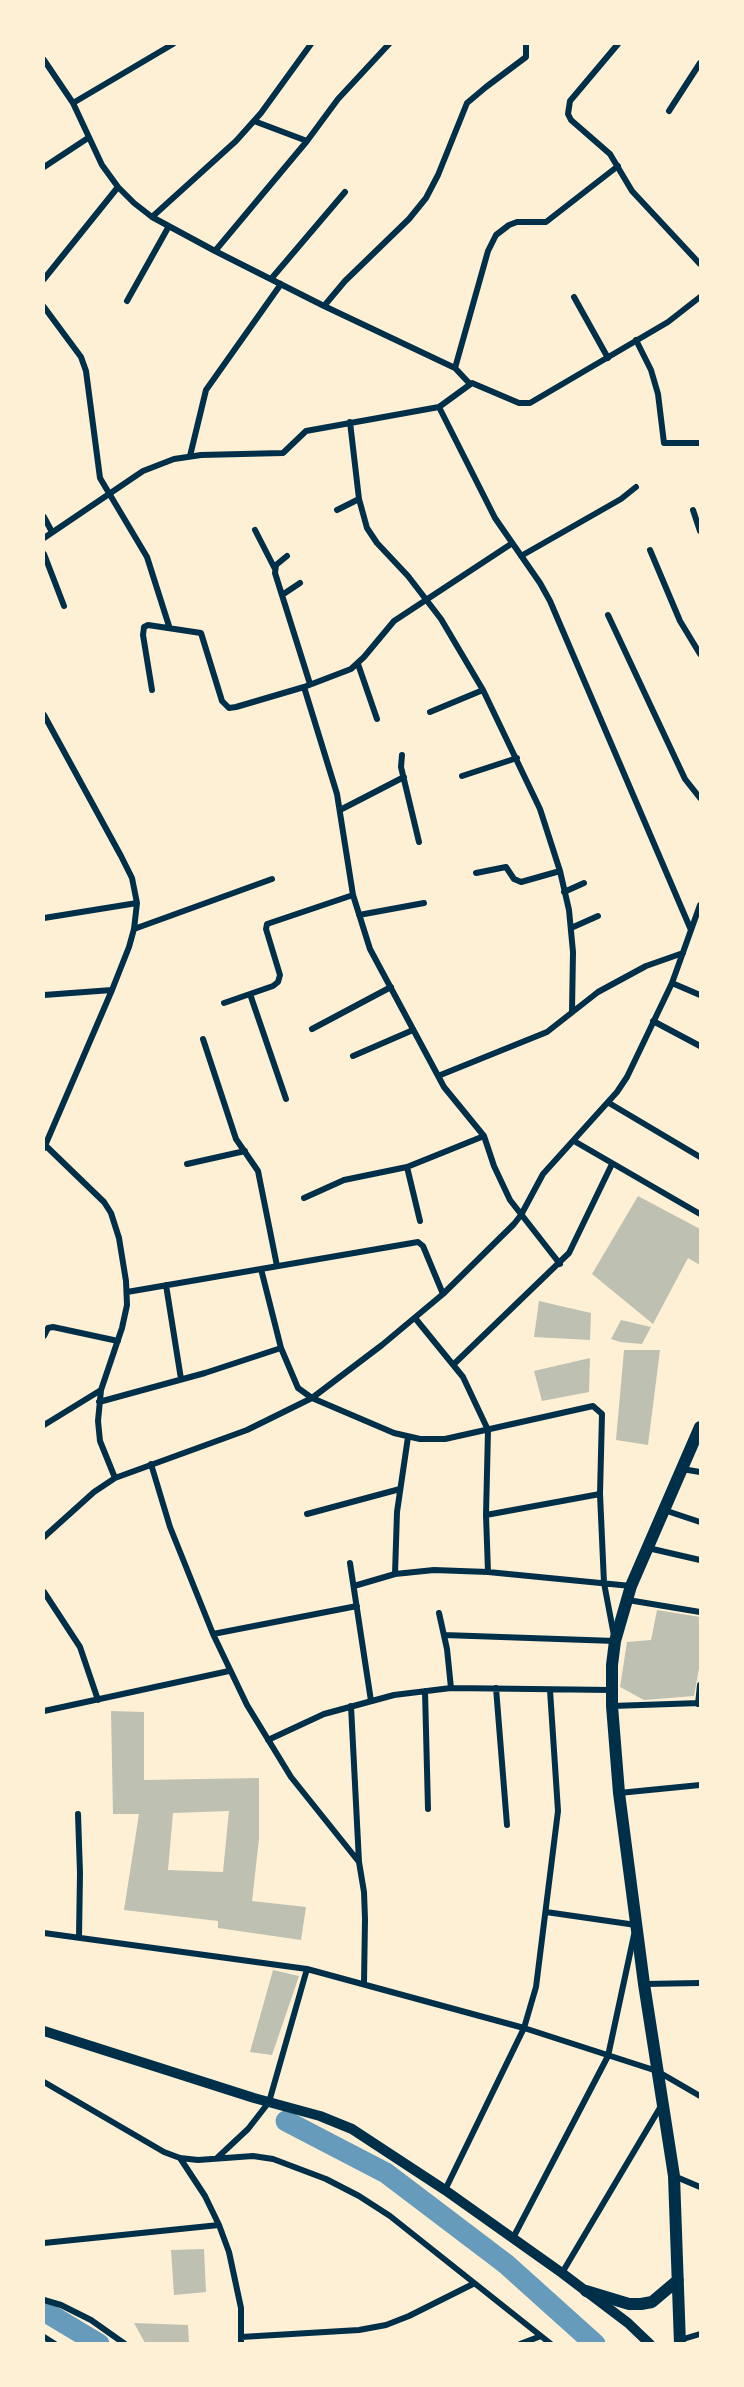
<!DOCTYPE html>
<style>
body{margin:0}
#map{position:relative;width:744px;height:2387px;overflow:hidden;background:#fdf0d5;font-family:"Golos Text",sans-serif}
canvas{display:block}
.frame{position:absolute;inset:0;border:45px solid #fdf0d5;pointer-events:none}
</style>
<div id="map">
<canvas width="744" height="2387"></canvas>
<div class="frame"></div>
</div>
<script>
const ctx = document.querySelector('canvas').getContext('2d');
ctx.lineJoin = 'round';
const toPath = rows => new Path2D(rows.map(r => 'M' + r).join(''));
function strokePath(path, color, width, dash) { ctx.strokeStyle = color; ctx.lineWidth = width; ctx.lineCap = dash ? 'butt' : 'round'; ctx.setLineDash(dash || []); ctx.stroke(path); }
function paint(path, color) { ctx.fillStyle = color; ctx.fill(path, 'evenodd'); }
const canal = toPath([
 [286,2121,386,2173,506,2264,595,2344],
 [44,2311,99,2344]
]);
const building = toPath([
 [638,1196,700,1229,700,1265,688,1258,653,1324,592,1274],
 [539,1301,591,1313,590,1340,534,1337],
 [621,1320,651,1327,642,1344,620,1342,611,1339],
 [624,1350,660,1350,648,1445,616,1440],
 [590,1358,589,1392,542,1401,534,1371],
 [657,1610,700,1617,700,1663,694,1696,644,1700,620,1687,627,1642,651,1640],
 [111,1711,144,1712,144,1780,259,1778,259,1839,252,1901,306,1907,301,1940,218,1928,218,1921,124,1910,139,1814,113,1814],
 [229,1811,223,1872,168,1870,173,1813],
 [273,1970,299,1976,272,2055,250,2052],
 [204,2249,206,2292,174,2295,171,2250],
 [134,2323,188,2325,189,2343,145,2343]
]);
const minor = toPath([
 [618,44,570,101,568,114,571,120,610,154,632,191,700,264],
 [44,60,73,103,102,165,118,187,134,203,152,217,215,251,324,306,455,368,470,384],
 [73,103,173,44],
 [669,111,700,63],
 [254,121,307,141],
 [44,167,88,138],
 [152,217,236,141,261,113,311,44],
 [215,251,307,141,338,99,389,44],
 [44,279,118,187],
 [271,279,345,192],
 [574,297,608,358],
 [127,301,169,226],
 [324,306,345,281,409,219,426,198,438,175,467,103,486,87,526,57,526,44],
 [44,307,81,357,86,371,100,478,147,557,169,626],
 [636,340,651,370,658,394,664,443,700,443],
 [455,368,488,251,496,235,509,225,517,222,546,222,618,166],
 [439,407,495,518,540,583,550,601,691,930],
 [350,422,359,499,367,528,377,543,408,576,441,619,483,690,540,809,560,871,569,910,573,952,572,1011],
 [190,456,206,390,281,284],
 [337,510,359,499],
 [693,510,700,531],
 [44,517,52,532],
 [255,530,275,569],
 [44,538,143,471,174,459,201,455,283,453,306,431,439,407,472,383,519,403,530,403,668,322,700,297],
 [650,550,680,621,700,654],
 [44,554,64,606],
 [287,556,276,565,275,573,310,684],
 [521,556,621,499,636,487],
 [282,595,300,583],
 [608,615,685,779,700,798],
 [358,664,377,719],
 [304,687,337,794,353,895,370,949,444,1087,484,1136,494,1166,510,1200,560,1264],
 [152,690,143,635,144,627,148,625,201,633,222,701,229,708,236,707,304,687,351,669,364,657,394,621,511,544],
 [430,712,483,690],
 [44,715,121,856,132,878,137,903,134,929,129,947,112,990,44,1148],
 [402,755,401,767,419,842],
 [462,776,517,758],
 [340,810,404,777],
 [476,873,506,867,514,879,521,882,560,871],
 [564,892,584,883],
 [359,915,424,903],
 [44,918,137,903],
 [571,928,598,916],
 [134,929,272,879],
 [672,983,700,995],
 [250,994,286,1099],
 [44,995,112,990],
 [224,1003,273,986,278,982,280,975,266,929,267,924,353,895],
 [653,1021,700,1046],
 [312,1029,391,987],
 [203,1039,236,1139,258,1171,277,1266],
 [353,1056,413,1030],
 [438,1076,547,1032,598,992,646,966,683,953],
 [609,1103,700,1157],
 [574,1141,700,1214],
 [45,1145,104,1202,111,1213,119,1238,126,1281,127,1305,122,1328,101,1390,98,1421,100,1441,115,1478],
 [187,1164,245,1151],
 [407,1167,420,1221],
 [304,1198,344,1180,407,1167,484,1136],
 [261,1269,281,1348,298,1388,312,1398,394,1433,420,1439,445,1439,593,1406,602,1414,600,1494,604,1583,615,1641,444,1635],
 [166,1285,181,1379],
 [127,1292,418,1242,423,1246,443,1294],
 [415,1318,463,1377,488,1430,486,1515,488,1572],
 [44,1336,48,1328,53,1327,118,1341],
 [454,1364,569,1253,612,1164],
 [99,1402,205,1373,281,1348],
 [44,1425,101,1390],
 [151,1464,170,1527,213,1634,247,1705,291,1777,359,1862],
 [682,1469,700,1472],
 [664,1510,700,1522],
 [307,1514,400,1489],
 [486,1515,600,1494],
 [44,1537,94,1492,115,1478,247,1430,312,1398,382,1345,443,1294,514,1224,521,1215,543,1174,617,1092,627,1077,672,983,700,905],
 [648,1548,700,1560],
 [350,1563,371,1701],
 [395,1574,397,1512,408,1437],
 [354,1586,395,1574,434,1570,488,1572,631,1586],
 [44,1592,80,1647,98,1700],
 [628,1600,700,1612],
 [439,1613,447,1649,451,1688],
 [213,1634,357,1606],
 [496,1688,507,1825],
 [425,1691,428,1809],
 [698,1704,700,1685],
 [351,1706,359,1862,364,1892,365,1919,364,1983],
 [612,1706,700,1703],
 [44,1711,229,1671],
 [268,1740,324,1714,394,1695,451,1688,612,1690],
 [619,1793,700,1785],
 [78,1814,80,1873,79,1937],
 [546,1912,636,1925],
 [44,1933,307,1969,524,2028,657,2071,700,2096],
 [644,1984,700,1983],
 [44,2082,164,2152,180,2158,198,2160,253,2156,273,2159,326,2179,359,2196,390,2216,551,2344],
 [180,2158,205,2196,219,2225,229,2252,241,2308,241,2344],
 [217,2158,248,2129,269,2102,307,1969],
 [674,2176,700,2187],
 [445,2190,524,2028,536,1987,558,1811,550,1690],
 [513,2238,608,2056,634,1935],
 [44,2243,219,2225],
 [562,2273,661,2106],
 [44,2300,61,2305,91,2320,125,2344],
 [44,2337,55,2344],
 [241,2337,359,2330,386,2325,409,2316,473,2284],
 [680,2340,700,2334],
 [520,2344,541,2336]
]);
const tertiary = toPath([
 [44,2031,254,2098,320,2116,352,2129,445,2190,562,2273,628,2323,650,2344]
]);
const secondary = toPath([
 [586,2291,629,2304,641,2304,652,2302,678,2280],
 [680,2344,674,2176,644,1984,619,1793,612,1706,612,1665,615,1641,631,1586,700,1427]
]);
strokePath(canal, '#669bbc', 21);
paint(building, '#bec0b2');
strokePath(minor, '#003049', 6);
strokePath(tertiary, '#003049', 10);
strokePath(secondary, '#003049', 12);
</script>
